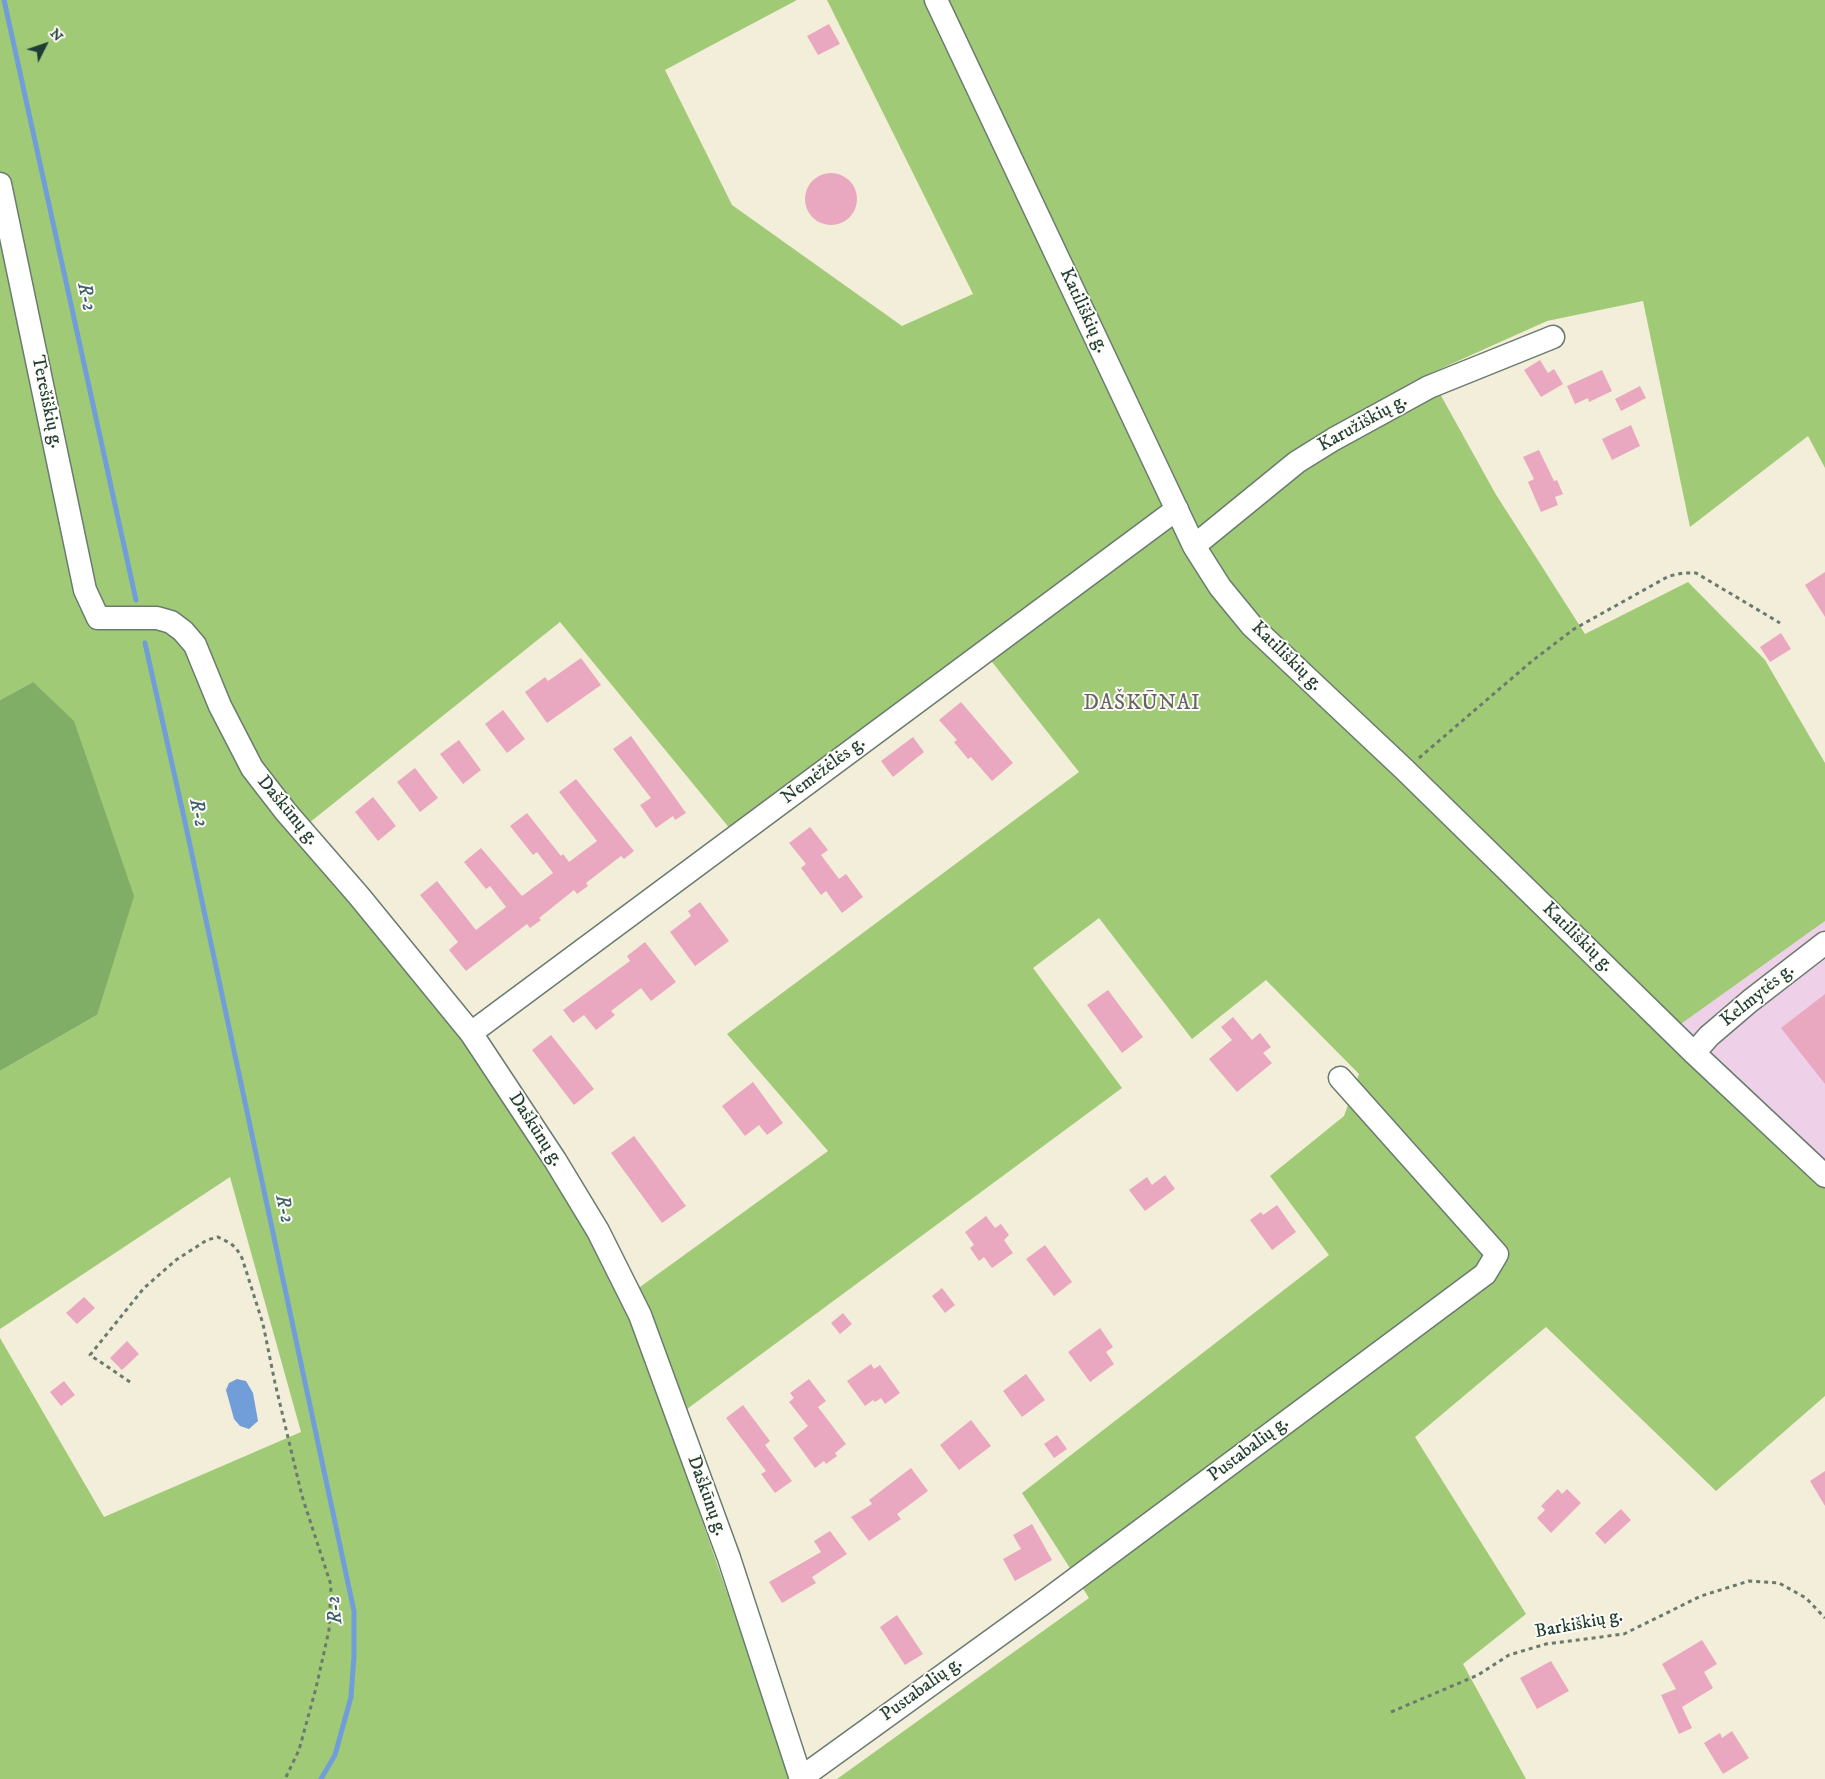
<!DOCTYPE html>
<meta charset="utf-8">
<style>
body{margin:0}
#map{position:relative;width:1825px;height:1779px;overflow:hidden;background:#f2eed9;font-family:"IM FELL DW Pica",serif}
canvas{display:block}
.north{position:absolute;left:20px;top:20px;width:50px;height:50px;-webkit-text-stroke:4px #fdfcf7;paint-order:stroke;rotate:49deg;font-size:14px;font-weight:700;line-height:20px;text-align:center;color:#1f3d34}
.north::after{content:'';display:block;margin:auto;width:18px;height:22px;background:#1f3d34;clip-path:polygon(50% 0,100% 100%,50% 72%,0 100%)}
</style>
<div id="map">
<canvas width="1825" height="1779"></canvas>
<div class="north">N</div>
</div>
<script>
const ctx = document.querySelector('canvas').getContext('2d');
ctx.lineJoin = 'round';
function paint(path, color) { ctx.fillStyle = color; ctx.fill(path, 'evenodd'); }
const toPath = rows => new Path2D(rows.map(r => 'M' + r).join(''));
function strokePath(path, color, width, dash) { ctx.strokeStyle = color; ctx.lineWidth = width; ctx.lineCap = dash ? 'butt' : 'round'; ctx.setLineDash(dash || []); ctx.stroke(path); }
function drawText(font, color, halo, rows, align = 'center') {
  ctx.font = font + ' "IM FELL DW Pica",serif'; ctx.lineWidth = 4; ctx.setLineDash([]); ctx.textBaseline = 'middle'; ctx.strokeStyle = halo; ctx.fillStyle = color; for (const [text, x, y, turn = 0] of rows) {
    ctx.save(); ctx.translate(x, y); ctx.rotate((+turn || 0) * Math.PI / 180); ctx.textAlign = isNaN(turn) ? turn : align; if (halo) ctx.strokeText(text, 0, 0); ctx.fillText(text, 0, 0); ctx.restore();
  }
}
const built = toPath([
 [1825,921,1825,1164,1678,1026]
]);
const green = toPath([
 [0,0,797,0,665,70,732,205,902,326,973,294,827,0,925,0,972,103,1259,646,1825,1186,1825,1396,1716,1491,1546,1327,1415,1437,1526,1614,1463,1664,1526,1779,837,1779,1089,1598,1022,1493,1329,1255,1270,1176,1344,1116,1359,1074,1266,980,1192,1039,1099,918,1033,968,1122,1088,668,1423,792,1779,0,1779,0,1338,104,1517,301,1432,230,1177,0,1329,0,1071,97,1015,33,682,0,700],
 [560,622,731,830,981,648,1079,772,727,1034,828,1151,640,1287,474,1022,309,823],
 [947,0,1825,0,1825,468,1808,436,1690,527,1643,301,1547,321,1429,374,1495,493,1585,634,1688,582,1765,660,1825,763,1825,921,1678,1026,1260,621,1210,557]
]);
const forest = toPath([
 [33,682,74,721,134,896,97,1015,0,1071,0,700]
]);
const water = toPath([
 [237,1379,246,1381,253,1393,258,1421,249,1429,240,1426,234,1419,226,1390,229,1383]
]);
const stream = toPath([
 [4,0,136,600],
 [145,643,185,822,354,1611,354,1656,351,1697,335,1755,321,1779]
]);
const building = toPath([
 [829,24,840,44,818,55,807,36],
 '805 199a26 26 0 1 1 52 0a26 26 0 1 1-52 0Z',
 [1540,360,1548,373,1554,369,1563,384,1541,397,1524,370],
 [1602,370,1612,391,1589,402,1588,398,1575,404,1567,386],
 [1640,386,1646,398,1621,411,1615,399],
 [1631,425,1640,446,1612,460,1602,439],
 [1539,450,1554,481,1557,480,1563,494,1555,497,1558,505,1541,512,1528,482,1534,479,1523,457],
 [1825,572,1825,617,1805,585],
 [1781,633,1791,649,1770,662,1760,647],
 [581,658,601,685,547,723,525,692,545,677,548,681],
 [961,702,1013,763,992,781,971,757,968,759,954,742,957,740,939,720],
 [503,710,525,739,507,753,485,724],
 [631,736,686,813,675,820,673,816,656,828,640,805,651,798,613,749],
 [913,737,924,752,893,777,881,761],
 [459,740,481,770,463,784,440,754],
 [415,768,438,798,420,812,397,782],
 [576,779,634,851,624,859,621,856,586,883,588,886,577,894,574,890,539,918,541,920,530,928,527,924,466,971,449,950,458,942,420,895,437,881,476,930,506,907,490,886,486,889,464,862,481,848,522,896,553,873,537,852,533,855,510,826,527,813,561,856,563,854,569,862,597,841,559,792],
 [373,797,396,826,378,841,355,812],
 [810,827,828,850,821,855,839,879,846,874,863,897,842,913,826,891,821,895,801,868,806,864,789,843],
 [700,902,729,941,695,966,670,932,691,916,688,911],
 [645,942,676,982,651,1001,641,988,611,1011,615,1015,596,1030,584,1015,573,1023,563,1010,630,961,627,956],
 [1108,990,1143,1037,1122,1053,1087,1005],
 [1825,994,1825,1084,1781,1028],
 [1233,1017,1252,1040,1260,1033,1271,1047,1263,1053,1272,1063,1237,1092,1209,1059,1232,1040,1221,1027],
 [551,1035,594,1089,574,1105,532,1050],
 [753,1082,783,1123,767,1135,759,1125,745,1136,722,1106],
 [634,1136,686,1206,662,1223,611,1153],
 [1165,1175,1175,1189,1145,1211,1129,1190,1147,1177,1152,1185],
 [1277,1205,1296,1232,1272,1250,1250,1220,1261,1212,1263,1215],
 [986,1216,995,1228,1001,1224,1009,1235,1004,1240,1013,1253,992,1268,984,1257,979,1261,970,1248,974,1245,965,1232],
 [1045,1245,1072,1282,1054,1296,1026,1259],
 [942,1288,955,1305,945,1313,932,1296],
 [84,1297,95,1308,77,1324,66,1313],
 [843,1313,852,1324,840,1334,831,1323],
 [1100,1328,1113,1347,1106,1352,1114,1364,1090,1382,1068,1352],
 [127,1341,139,1354,122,1370,110,1358],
 [871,1364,874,1369,880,1365,900,1393,885,1404,881,1398,875,1402,873,1400,865,1406,847,1381],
 [1026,1374,1045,1400,1022,1417,1003,1391],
 [809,1379,826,1401,818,1407,846,1444,835,1453,837,1456,826,1464,824,1461,815,1468,793,1438,808,1426,789,1402,794,1398,790,1393],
 [64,1381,75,1395,61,1406,50,1392],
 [743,1405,770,1441,765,1445,792,1481,775,1493,761,1474,766,1471,726,1418],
 [971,1420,991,1446,959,1470,940,1445],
 [1057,1435,1067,1449,1054,1458,1044,1444],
 [911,1468,928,1491,897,1514,901,1519,869,1541,851,1517,872,1504,869,1500],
 [1825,1471,1825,1506,1810,1481],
 [1558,1489,1562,1494,1567,1489,1581,1503,1551,1533,1537,1518,1545,1510,1541,1506],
 [1621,1509,1631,1520,1605,1544,1595,1533],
 [1032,1524,1052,1560,1015,1581,1003,1559,1021,1549,1013,1535],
 [830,1531,847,1554,812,1577,816,1583,782,1603,769,1582,821,1552,814,1541],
 [897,1615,923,1654,905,1665,880,1627],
 [1702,1640,1717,1664,1704,1672,1713,1688,1682,1707,1692,1728,1679,1734,1661,1695,1676,1689,1662,1664],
 [1551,1661,1569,1691,1537,1709,1520,1678],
 [1732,1731,1749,1758,1723,1774,1704,1743,1720,1733,1722,1738]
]);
const path = toPath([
 [1419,758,1532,661,1574,629,1669,576,1683,573,1696,573,1780,623],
 [130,1382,90,1355,144,1288,176,1260,207,1240,218,1237,230,1243,236,1248,242,1258,263,1324,275,1383,302,1496,331,1585,329,1630,316,1688,299,1750,285,1779],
 [1391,1712,1478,1675,1509,1655,1546,1644,1624,1634,1701,1596,1749,1581,1779,1583,1806,1598,1825,1618]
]);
const minor = toPath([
 [936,0,1194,546,1220,587,1252,626,1405,770,1694,1053,1825,1176],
 [0,184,85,590,98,618,157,618,171,622,183,631,195,645,220,706,252,768,286,812,359,896,471,1033,555,1160,598,1231,640,1315,729,1558,801,1779],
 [1194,546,1297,462,1334,439,1429,387,1553,337],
 [471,1033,1177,509],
 [1694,1053,1709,1036,1750,1001,1825,943],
 [801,1778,1042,1604,1485,1274,1497,1254,1340,1078]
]);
const streetNames = [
 ["Katiliškių g.",1083,311,65],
 ["Terešiškių g.",46,402,78],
 ["Karužiškių g.",1363,424,-29],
 ["Katiliškių g.",1286,657,44],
 ["Nemėžėlės g.",824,771,-37],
 ["Daškūnų g.",287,811,50],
 ["Katiliškių g.",1577,938,44],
 ["Kelmytės g.",1758,996,-39],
 ["Daškūnų g.",535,1130,57],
 ["Pustabalių g.",1249,1450,-37],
 ["Daškūnų g.",706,1496,70],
 ["Barkiškių g.",1579,1625,-11],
 ["Pustabalių g.",922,1690,-36]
];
const waterNames = [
 ["R-2",85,297,78],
 ["R-2",197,813,78],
 ["R-2",283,1209,78],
 ["R-2",336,1610,-96]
];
const quarterNames = [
 ["DAŠKŪNAI",1142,705]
];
paint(built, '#eed0e8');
paint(green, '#a1ca76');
paint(forest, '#80ae67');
paint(water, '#719ed9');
strokePath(stream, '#719ed9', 5);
paint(building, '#eaa8c0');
strokePath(minor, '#697b6e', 25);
strokePath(path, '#697b6e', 3, [4, 4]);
strokePath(minor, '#fff', 22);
drawText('19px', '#1f3d34', '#fdfcf7', streetNames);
drawText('italic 20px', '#3c5f6e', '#fdfcf7', waterNames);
ctx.letterSpacing = '1px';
drawText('21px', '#666265', '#fdfcf7', quarterNames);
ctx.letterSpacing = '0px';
</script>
